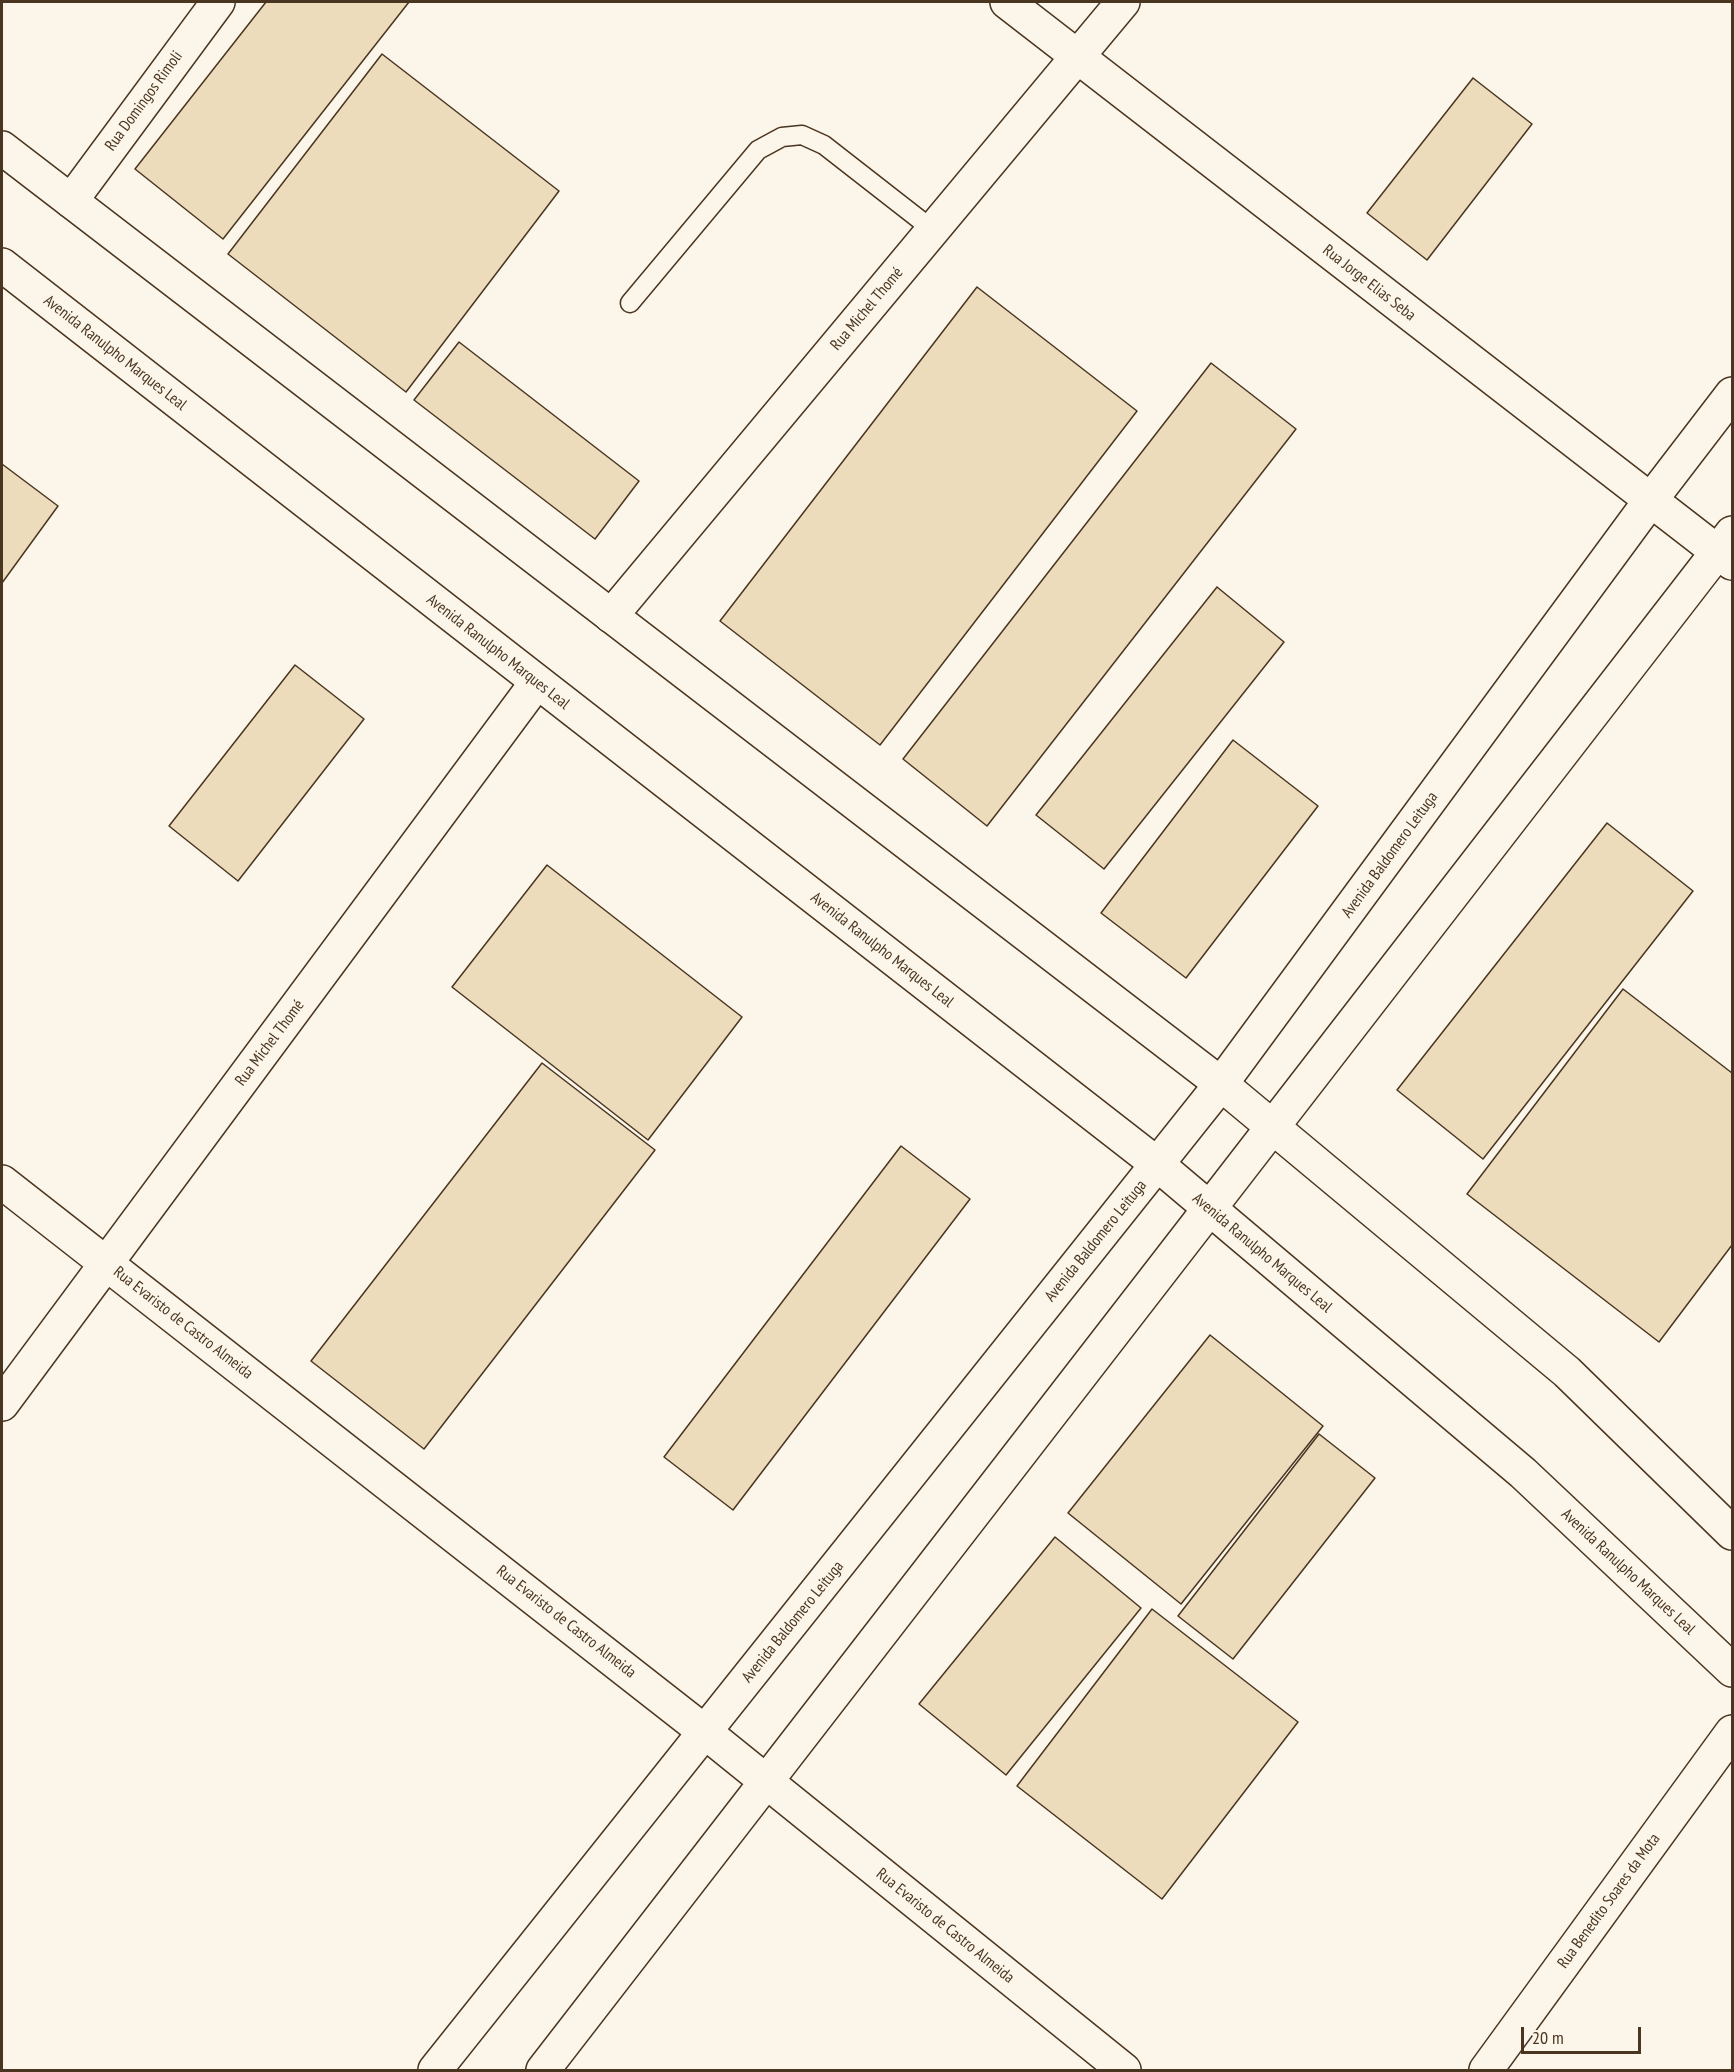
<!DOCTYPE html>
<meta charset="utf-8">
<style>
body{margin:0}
#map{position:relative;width:1734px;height:2072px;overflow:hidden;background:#fbf6e9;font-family:"PT Sans Narrow",sans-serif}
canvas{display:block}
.frame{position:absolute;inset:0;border:3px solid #4a3520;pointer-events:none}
.scale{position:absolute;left:1521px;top:2027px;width:120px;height:27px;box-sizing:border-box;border:3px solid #4a3520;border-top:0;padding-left:8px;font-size:18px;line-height:21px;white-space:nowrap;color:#4a3520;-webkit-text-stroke:4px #fbf6e9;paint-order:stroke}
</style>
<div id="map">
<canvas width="1734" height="2072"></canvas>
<div class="frame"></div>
<div class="scale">20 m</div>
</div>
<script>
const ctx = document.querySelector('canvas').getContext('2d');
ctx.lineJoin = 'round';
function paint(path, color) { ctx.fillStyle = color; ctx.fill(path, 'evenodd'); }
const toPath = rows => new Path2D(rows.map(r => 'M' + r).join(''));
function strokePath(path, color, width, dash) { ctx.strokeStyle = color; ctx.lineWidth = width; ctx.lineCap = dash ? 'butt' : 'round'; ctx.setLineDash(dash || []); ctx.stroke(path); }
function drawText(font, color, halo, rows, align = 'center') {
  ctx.font = font + ' "PT Sans Narrow",sans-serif'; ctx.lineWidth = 4.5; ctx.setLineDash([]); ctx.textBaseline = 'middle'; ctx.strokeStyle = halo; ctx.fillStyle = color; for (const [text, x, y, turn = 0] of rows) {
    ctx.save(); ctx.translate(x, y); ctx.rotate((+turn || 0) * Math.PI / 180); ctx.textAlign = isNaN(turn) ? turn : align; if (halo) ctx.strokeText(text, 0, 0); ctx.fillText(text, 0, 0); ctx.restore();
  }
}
const building = toPath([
 [266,2,409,2,223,239,135,169,266,2],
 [382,54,559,191,406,392,228,254,382,54],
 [1473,78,1532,124,1427,260,1367,213,1473,78],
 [977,287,1137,411,880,745,720,621,977,287],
 [459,342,639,481,595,539,414,400,459,342],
 [1211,363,1296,429,987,826,903,759,1211,363],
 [2,464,58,506,2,583,2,464],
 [1217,587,1284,642,1104,869,1036,815,1217,587],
 [295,665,364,719,238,881,169,826,295,665],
 [1233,740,1318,806,1186,978,1101,913,1233,740],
 [1607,823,1693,891,1483,1159,1397,1090,1607,823],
 [547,865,742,1017,648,1140,452,987,547,865],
 [1623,989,1732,1073,1732,1245,1659,1342,1467,1194,1623,989],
 [542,1063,655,1150,424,1449,311,1361,542,1063],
 [901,1146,970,1199,733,1510,664,1457,901,1146],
 [1210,1335,1323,1426,1181,1604,1068,1513,1210,1335],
 [1319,1434,1375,1478,1233,1659,1178,1616,1319,1434],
 [1055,1537,1141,1608,1006,1775,919,1704,1055,1537],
 [1152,1609,1298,1722,1162,1899,1017,1786,1152,1609]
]);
const lane = toPath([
 [630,303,758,150,782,137,802,135,824,145,933,230]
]);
const street = toPath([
 [1007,2,1732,563],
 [71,201,218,2],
 [611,616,1123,2],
 [2,1182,705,1732,1124,2070],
 [2,1404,537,682],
 [1486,2070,1732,1732]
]);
const secondary = toPath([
 [435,2070,1221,1084,1650,501,1732,394],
 [543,2070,1732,533]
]);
const highway = toPath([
 [2,148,1221,1084,1567,1372,1732,1533],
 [2,265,1157,1164,1523,1473,1732,1670]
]);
const streetNames = [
 ["Rua Domingos Rimoli",144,101,-54],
 ["Rua Jorge Elias Seba",1369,283,38],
 ["Rua Michel Thomé",867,309,-50],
 ["Avenida Ranulpho Marques Leal",115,353,38],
 ["Avenida Ranulpho Marques Leal",498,652,38],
 ["Avenida Baldomero Leituga",1390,855,-54],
 ["Avenida Ranulpho Marques Leal",882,950,38],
 ["Rua Michel Thomé",270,1043,-53],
 ["Avenida Baldomero Leituga",1096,1241,-51],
 ["Avenida Ranulpho Marques Leal",1262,1253,40],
 ["Rua Evaristo de Castro Almeida",183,1323,38],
 ["Avenida Ranulpho Marques Leal",1628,1572,43],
 ["Rua Evaristo de Castro Almeida",566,1622,38],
 ["Avenida Baldomero Leituga",793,1622,-51],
 ["Rua Benedito Soares da Mota",1609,1901,-54],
 ["Rua Evaristo de Castro Almeida",945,1926,39]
];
paint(building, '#ecdcbc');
strokePath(building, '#4a3520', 1.5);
strokePath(lane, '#4a3520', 21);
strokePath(street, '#4a3520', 36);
strokePath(secondary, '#4a3520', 36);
strokePath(highway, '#4a3520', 36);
strokePath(lane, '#fbf6e9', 18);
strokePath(street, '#fbf6e9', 33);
strokePath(secondary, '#fbf6e9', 33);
strokePath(highway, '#fbf6e9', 33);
drawText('16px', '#4a3520', '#fbf6e9', streetNames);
</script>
